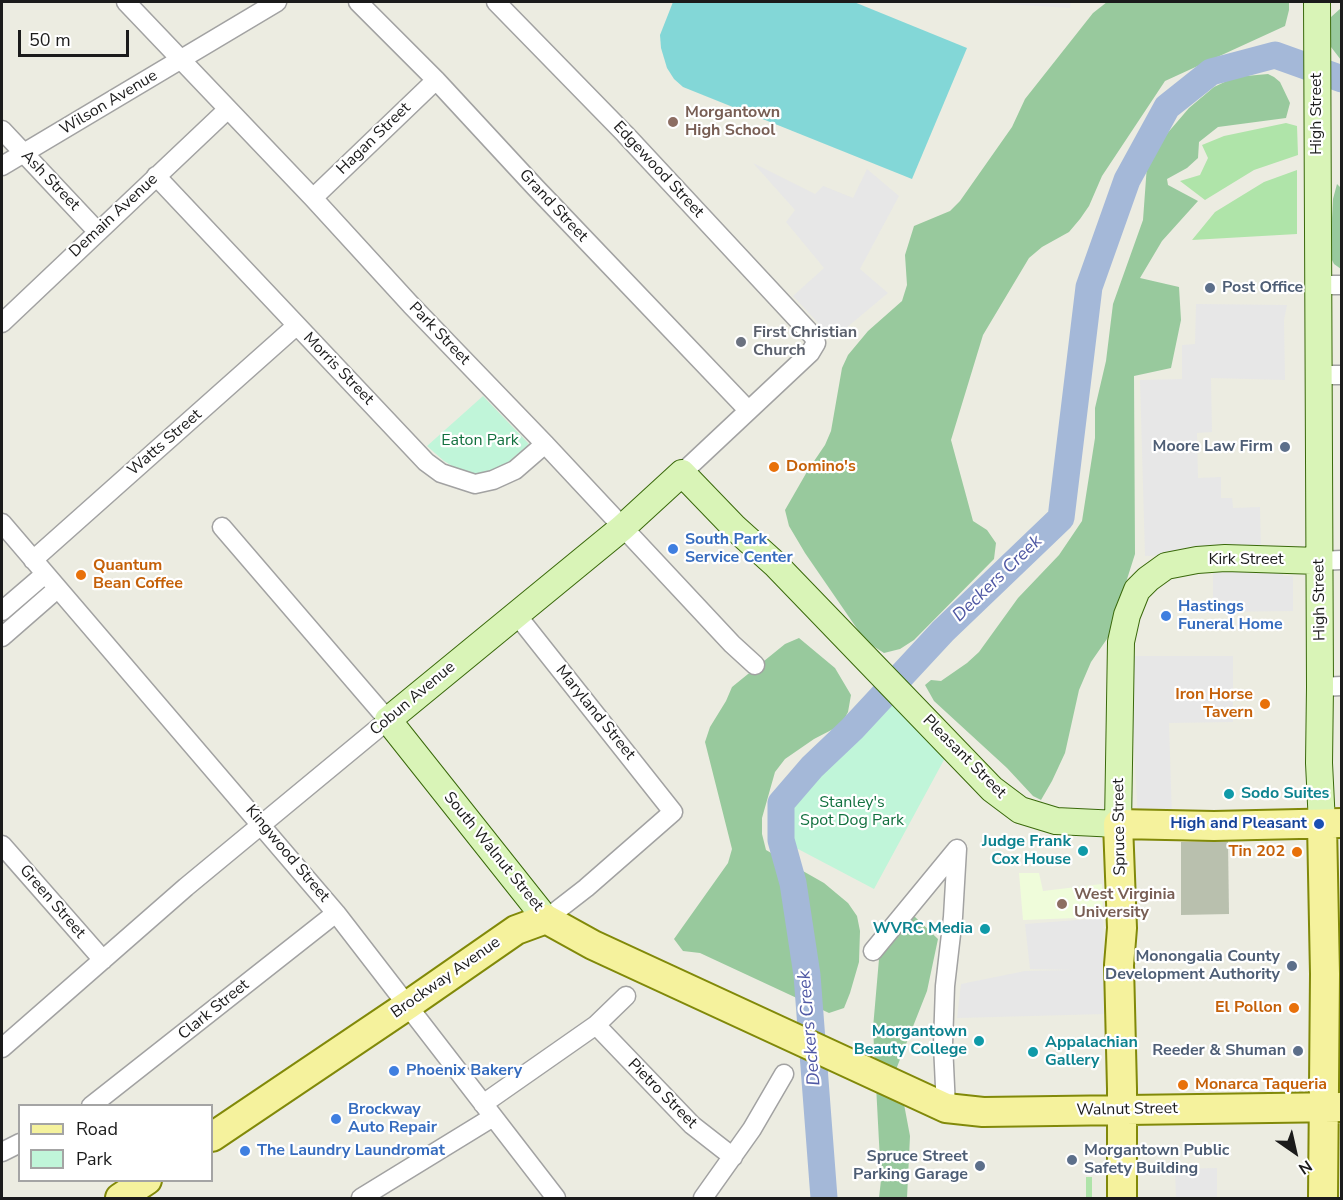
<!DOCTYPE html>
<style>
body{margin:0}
#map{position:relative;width:1343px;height:1200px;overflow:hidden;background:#ecece1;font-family:"Nunito Sans",sans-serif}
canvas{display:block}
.frame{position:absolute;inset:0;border:3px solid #1b1b1b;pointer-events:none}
.legend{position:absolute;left:18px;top:1104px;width:195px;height:78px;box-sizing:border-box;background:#fff;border:2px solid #a4a4a4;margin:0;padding:8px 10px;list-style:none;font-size:18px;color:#1b1b1b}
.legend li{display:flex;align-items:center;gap:12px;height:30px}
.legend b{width:30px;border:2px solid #a4a4a4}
.north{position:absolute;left:1265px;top:1122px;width:60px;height:60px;-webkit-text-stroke:4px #fff;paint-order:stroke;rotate:146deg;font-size:16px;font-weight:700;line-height:24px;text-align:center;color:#1b1b1b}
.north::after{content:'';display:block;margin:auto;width:21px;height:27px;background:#1b1b1b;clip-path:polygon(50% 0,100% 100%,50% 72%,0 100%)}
.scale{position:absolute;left:18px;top:30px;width:111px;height:27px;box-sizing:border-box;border:3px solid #1b1b1b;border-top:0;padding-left:8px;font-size:18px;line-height:21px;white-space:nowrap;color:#1b1b1b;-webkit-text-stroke:4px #fff;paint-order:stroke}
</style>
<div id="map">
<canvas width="1343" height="1200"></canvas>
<div class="frame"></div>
<ul class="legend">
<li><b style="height:8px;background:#f5f29d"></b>Road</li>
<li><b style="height:16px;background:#c0f5d9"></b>Park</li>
</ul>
<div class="north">N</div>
<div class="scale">50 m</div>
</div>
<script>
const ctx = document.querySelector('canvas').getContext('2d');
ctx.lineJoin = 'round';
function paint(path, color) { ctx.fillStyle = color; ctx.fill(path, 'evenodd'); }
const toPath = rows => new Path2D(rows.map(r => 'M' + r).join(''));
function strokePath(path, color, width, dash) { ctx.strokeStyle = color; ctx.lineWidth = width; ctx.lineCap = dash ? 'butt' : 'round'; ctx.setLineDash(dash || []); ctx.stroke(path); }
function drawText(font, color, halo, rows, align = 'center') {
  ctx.font = font + ' "Nunito Sans",sans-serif'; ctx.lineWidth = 4.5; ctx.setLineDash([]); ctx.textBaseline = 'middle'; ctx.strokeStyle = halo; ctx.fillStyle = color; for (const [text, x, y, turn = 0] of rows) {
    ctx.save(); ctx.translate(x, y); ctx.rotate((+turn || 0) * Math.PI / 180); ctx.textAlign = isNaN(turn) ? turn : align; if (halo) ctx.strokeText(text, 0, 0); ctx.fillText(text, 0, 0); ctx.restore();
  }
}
const education = toPath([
 [1019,873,1039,873,1043,891,1102,884,1103,917,1023,920]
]);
const construction = toPath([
 [1228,841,1229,914,1181,915,1181,842]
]);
const grass = toPath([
 [1286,123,1297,126,1298,155,1254,170,1205,200,1180,181,1200,175,1208,158,1202,145,1224,136],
 [1297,170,1297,234,1192,240,1215,212,1264,182],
 [1086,1177,1092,1177,1092,1198,1086,1198]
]);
const forest = toPath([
 [1107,2,1289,2,1289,10,1285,26,1165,81,1102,176,1089,206,1080,219,1069,232,1042,247,1029,258,983,335,951,440,973,521,987,530,996,543,994,559,914,640,900,649,884,653,870,644,860,633,805,553,789,526,785,510,808,470,825,445,831,431,842,368,848,355,868,331,902,301,907,285,905,255,914,226,950,211,960,201,1012,127,1025,99,1093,13],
 [1341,8,1341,60,1331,47,1328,33,1331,17],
 [1268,74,1274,77,1280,82,1290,103,1286,118,1218,127,1199,142,1198,158,1187,168,1167,179,1168,185,1198,201,1162,241,1140,278,1179,287,1181,320,1171,368,1134,376,1135,554,1109,636,1091,662,1079,690,1065,753,1052,781,1041,800,1033,796,1007,768,934,701,925,685,931,680,941,681,967,663,979,652,1018,598,1059,555,1082,521,1095,438,1095,408,1106,361,1113,304,1143,220,1147,165,1153,150,1189,108,1214,87,1235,77],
 [1337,184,1341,188,1341,269,1334,264,1330,256,1333,199],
 [799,638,835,668,851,695,848,712,841,725,814,739,785,759,775,772,762,818,762,834,766,850,824,883,848,903,857,916,860,931,859,962,850,993,844,1008,829,1013,700,953,683,951,674,939,728,863,732,849,705,742,710,727,726,701,732,687,785,644],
 [914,916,938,939,927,991,897,1067,910,1136,907,1198,879,1198,881,1180,873,1028,879,959]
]);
const park = toPath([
 [483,396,529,444,505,465,491,472,476,474,459,470,444,461,427,446],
 [886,698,945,758,874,889,781,840,781,803]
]);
const pitch = toPath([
 [673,2,854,2,967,48,912,179,683,87,674,79,667,68,661,48,660,35]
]);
const parking = toPath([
 [989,2,1071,2,1070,8,990,3],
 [753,163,815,194,823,186,853,198,867,169,899,196,860,269,888,293,833,339,793,296,824,268,786,222,795,210],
 [1196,304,1287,305,1284,320,1285,380,1211,378,1212,432,1197,433,1198,478,1221,477,1221,498,1232,498,1233,508,1260,507,1261,552,1145,556,1140,380,1182,379,1182,345,1195,344],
 [1282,569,1283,576,1293,576,1293,611,1213,612,1213,570],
 [1133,656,1233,656,1233,722,1169,723,1172,818,1138,821,1132,709],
 [1103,918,1105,1014,957,1018,961,984,1025,971,1074,970,1030,969,1025,924],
 [1217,1168,1217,1198,1176,1198,1175,1169]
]);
const river = toPath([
 [824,1198,807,975,793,883,781,840,781,803,812,767,852,729,943,631,1061,518,1089,287,1127,180,1167,107,1211,72,1275,55,1342,79]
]);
const street = toPath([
 [126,2,313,198,411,305,545,444,732,644,755,665],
 [358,2,436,80,535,187,748,410],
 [496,2,625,134,813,336,816,343,810,353,682,473],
 [2,130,97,231],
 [2,166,277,2],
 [156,176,426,462,441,473,475,484,493,480,515,470,545,444],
 [313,198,436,80],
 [1331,285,1342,285],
 [2,323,228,109],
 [1318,375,1342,375],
 [2,523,336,913,556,1198],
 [33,560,296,326],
 [1319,561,1342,560],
 [2,611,45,574],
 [516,614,673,812,586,888,546,919],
 [2,637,57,589],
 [1320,687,1342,686],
 [2,845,103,960],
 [873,951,957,849],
 [596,1025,692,1125,733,1157],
 [2,1048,186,887,388,720,222,527],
 [483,1104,596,1025,626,996],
 [91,1106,336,913],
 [946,1108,943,1044,945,986,953,917,957,849],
 [2,1152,20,1143],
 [361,1198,493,1117],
 [703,1198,752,1129,784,1074]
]);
const secondary = toPath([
 [1317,2,1320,687,1319,763,1322,824],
 [546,919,388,720,622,528,682,473,735,528,775,564,992,789,1020,810,1056,821,1118,824,1121,642,1127,615,1137,590,1148,579,1166,566,1197,560,1225,558,1319,561]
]);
const primary = toPath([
 [1322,824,1325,974,1323,1198],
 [212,1137,408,1005,516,930,546,919,593,945,946,1108,983,1112,1342,1107],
 [120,1198,147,1180],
 [1122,1198,1122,1089,1119,965,1122,928,1118,824,1214,826,1342,823]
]);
const markers = [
 [673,122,6,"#8d6e63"],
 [1210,288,6,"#5c6f8a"],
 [741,342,6,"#6b7280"],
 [1285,447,6,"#5c6f8a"],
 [774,467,6,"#e8710a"],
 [673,549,6,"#3f7fe0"],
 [81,575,6,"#e8710a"],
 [1166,616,6,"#3f7fe0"],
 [1265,704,6,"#e8710a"],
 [1229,794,6,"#0f9aa8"],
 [1319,824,6,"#1a4fb4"],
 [1083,851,6,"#0f9aa8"],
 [1297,852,6,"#e8710a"],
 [1062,904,6,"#8d6e63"],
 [985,929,6,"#0f9aa8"],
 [1292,966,6,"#5c6f8a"],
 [1294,1008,6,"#e8710a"],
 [979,1041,6,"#0f9aa8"],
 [1298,1051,6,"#5c6f8a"],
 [1033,1052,6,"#0f9aa8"],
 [394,1071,6,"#3f7fe0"],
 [1183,1085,6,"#e8710a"],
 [336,1119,6,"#3f7fe0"],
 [245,1151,6,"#3f7fe0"],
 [1072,1160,6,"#5c6f8a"],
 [980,1166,6,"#5c6f8a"]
];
const streetNames = [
 ["Wilson Avenue",109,103,-31],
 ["High Street",1317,114,-90],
 ["Hagan Street",374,139,-44],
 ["Edgewood Street",658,170,47],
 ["Ash Street",50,181,46],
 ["Grand Street",553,206,47],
 ["Demain Avenue",114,216,-43],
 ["Park Street",439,334,46],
 ["Morris Street",338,369,46],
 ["Watts Street",165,443,-41],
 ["Kirk Street",1246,560],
 ["High Street",1320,600,-91],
 ["Cobun Avenue",413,699,-40],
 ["Maryland Street",595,713,51],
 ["Pleasant Street",964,757,45],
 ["Spruce Street",1120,827,-91],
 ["South Walnut Street",493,852,51],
 ["Kingwood Street",287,854,50],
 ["Green Street",52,902,49],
 ["Brockway Avenue",446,978,-35],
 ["Clark Street",214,1010,-39],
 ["Pietro Street",662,1094,45],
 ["Walnut Street",1127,1110,-1]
];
const educationNames = [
 ["Morgantown",685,113],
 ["High School",685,131],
 ["West Virginia",1074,895],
 ["University",1074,913]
];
const serviceNames = [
 ["Post Office",1222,288,"left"],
 ["Moore Law Firm",1273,447],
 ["Monongalia County",1280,957],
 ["Development Authority",1280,975],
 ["Reeder & Shuman",1286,1051],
 ["Morgantown Public",1084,1151,"left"],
 ["Safety Building",1084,1169,"left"],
 ["Spruce Street",968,1157],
 ["Parking Garage",968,1175]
];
const worshipNames = [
 ["First Christian",753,333],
 ["Church",753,351]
];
const parkNames = [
 ["Eaton Park",480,441],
 ["Stanley's",852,803],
 ["Spot Dog Park",852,821]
];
const foodNames = [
 ["Domino's",786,467],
 ["Quantum",93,566],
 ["Bean Coffee",93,584],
 ["Iron Horse",1253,695,"right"],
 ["Tavern",1253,713,"right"],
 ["Tin 202",1285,852,"right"],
 ["El Pollon",1282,1008,"right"],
 ["Monarca Taqueria",1195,1085]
];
const shopNames = [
 ["South Park",685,540],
 ["Service Center",685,558],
 ["Hastings",1178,607],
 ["Funeral Home",1178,625],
 ["Phoenix Bakery",406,1071],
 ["Brockway",348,1110],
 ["Auto Repair",348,1128],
 ["The Laundry Laundromat",257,1151]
];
const cultureNames = [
 ["Sodo Suites",1241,794,"left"],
 ["Judge Frank",1071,842],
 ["Cox House",1071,860],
 ["WVRC Media",973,929],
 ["Morgantown",967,1032],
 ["Beauty College",967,1050],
 ["Appalachian",1045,1043,"left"],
 ["Gallery",1045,1061,"left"]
];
const transitNames = [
 ["High and Pleasant",1307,824]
];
const waterNames = [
 ["Deckers Creek",998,579,-44],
 ["Deckers Creek",810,1028,-95]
];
paint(education, '#effcda');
paint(construction, '#b9c0ae');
paint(grass, '#afe4a9');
paint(forest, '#98c99d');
paint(park, '#c0f5d9');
paint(pitch, '#83d7d7');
paint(parking, '#e7e7e7');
strokePath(river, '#a4b8d8', 27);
strokePath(street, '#a2a2a2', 21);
strokePath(secondary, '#3a690b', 28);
strokePath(primary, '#818909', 32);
strokePath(street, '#fff', 18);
strokePath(secondary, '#d9f4b7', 26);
strokePath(primary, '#f5f29d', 28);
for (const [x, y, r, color] of markers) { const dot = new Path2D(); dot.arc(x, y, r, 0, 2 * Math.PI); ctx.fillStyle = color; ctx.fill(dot); strokePath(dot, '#fff', 2); }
drawText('16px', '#1b1b1b', '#fff', streetNames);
drawText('bold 16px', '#785e54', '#fff', educationNames, 'left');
drawText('bold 16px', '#4e5e75', '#fff', serviceNames, 'right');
drawText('bold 16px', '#5b616d', '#fff', worshipNames, 'left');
drawText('16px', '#12713f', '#fff', parkNames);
drawText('bold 16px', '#c56008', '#fff', foodNames, 'left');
drawText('bold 16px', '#366cbe', '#fff', shopNames, 'left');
drawText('bold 16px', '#0d838f', '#fff', cultureNames, 'right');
drawText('bold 16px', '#164399', '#fff', transitNames, 'right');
drawText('italic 18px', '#4f58a4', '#fff', waterNames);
</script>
